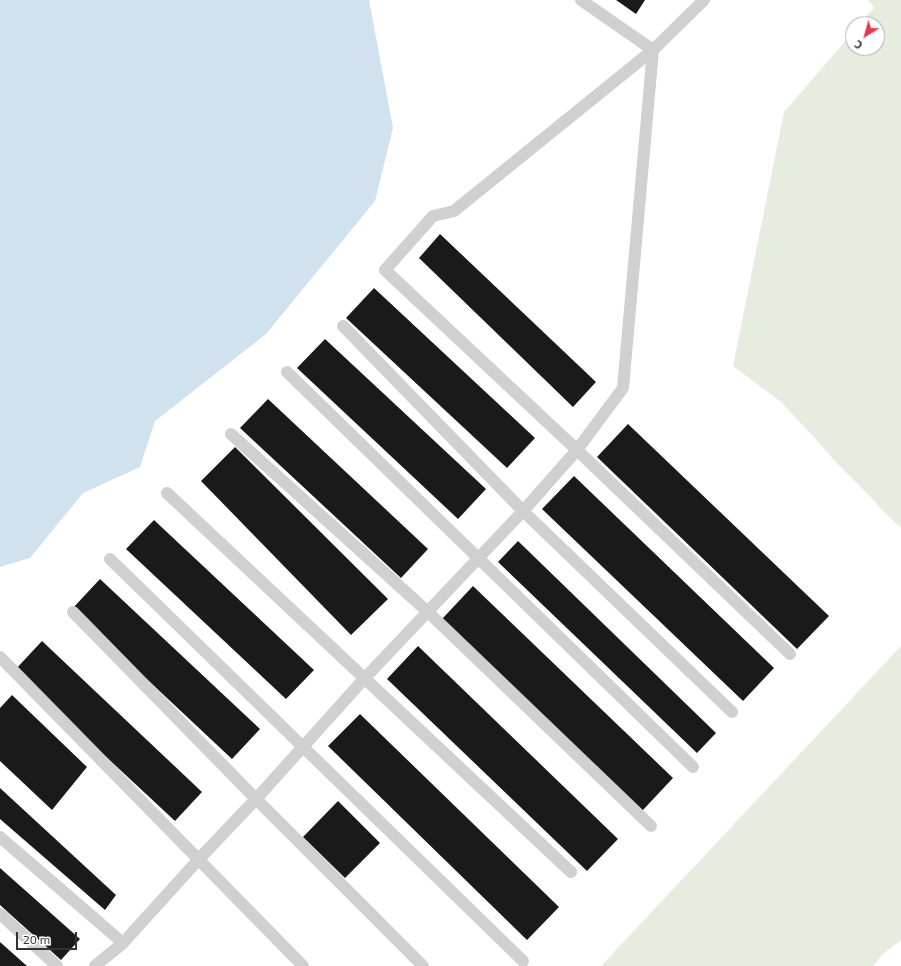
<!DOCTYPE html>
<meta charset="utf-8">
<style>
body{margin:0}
#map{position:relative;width:901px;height:966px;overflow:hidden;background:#fff;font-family:"Exo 2",sans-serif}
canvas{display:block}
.north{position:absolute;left:845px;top:16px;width:40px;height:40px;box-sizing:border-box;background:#fff;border:1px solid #adadad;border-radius:50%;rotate:217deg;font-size:11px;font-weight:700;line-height:16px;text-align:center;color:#333}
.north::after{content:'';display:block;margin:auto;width:14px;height:18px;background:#e63946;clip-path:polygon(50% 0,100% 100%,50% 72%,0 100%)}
.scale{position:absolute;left:16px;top:932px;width:61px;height:18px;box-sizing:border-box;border:2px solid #333;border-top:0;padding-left:5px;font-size:12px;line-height:14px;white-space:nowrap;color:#333;-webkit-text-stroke:3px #fff;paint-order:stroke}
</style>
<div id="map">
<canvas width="901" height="966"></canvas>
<div class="north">С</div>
<div class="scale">20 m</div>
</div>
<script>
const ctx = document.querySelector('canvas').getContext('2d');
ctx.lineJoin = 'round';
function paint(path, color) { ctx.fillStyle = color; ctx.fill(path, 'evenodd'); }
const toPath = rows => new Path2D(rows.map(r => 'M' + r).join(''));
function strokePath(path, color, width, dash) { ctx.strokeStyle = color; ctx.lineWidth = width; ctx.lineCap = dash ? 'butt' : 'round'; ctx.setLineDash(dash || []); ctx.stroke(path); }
const green = toPath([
 [868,0,901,0,901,528,882,510,864,490,834,460,812,435,781,402,733,366,784,112,853,32,853,48,877,48,877,24,860,24,874,8],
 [901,646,901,940,883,954,873,966,601,966]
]);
const water = toPath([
 [0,0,369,0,393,128,375,201,266,334,155,421,140,467,83,493,30,558,0,567]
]);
const building = toPath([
 [616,0,645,0,636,14],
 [440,234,596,382,573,407,419,258],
 [374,288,535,438,507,468,346,318],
 [325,339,486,489,458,519,297,368],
 [268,399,428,549,401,578,240,428],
 [628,424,829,616,797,649,597,457],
 [235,447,388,599,351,635,201,481],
 [574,476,774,668,743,701,542,509],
 [154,520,314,670,286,699,126,549],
 [518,541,716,733,697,753,498,562],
 [100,579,260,729,232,759,72,609],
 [473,586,673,778,642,811,442,619],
 [42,641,202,792,175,821,14,671],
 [418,646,618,839,587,871,387,679],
 [12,695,87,767,52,810,0,761,0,708],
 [360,714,559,907,527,940,328,746],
 [0,788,116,895,105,910,0,819],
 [338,801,380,843,345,878,303,837],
 [0,868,80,939,61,960,0,905],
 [0,942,27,966,0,966]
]);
const service = toPath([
 [581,0,653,50,454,211,433,216,385,270,577,450,790,654],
 [343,326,523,511,732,712],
 [287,372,693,767],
 [231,434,428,612,651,826],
 [167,493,571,872],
 [110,559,523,961],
 [73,612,256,799,423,966],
 [0,657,303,966],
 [0,837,123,943],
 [0,914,57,966],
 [95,966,123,943,199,859,256,799,364,679,523,511,577,450,623,388,653,50,704,0]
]);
paint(green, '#e6ecdf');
paint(water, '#cfe2ee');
paint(building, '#1a1a1a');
strokePath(service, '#d0d0d0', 12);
</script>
